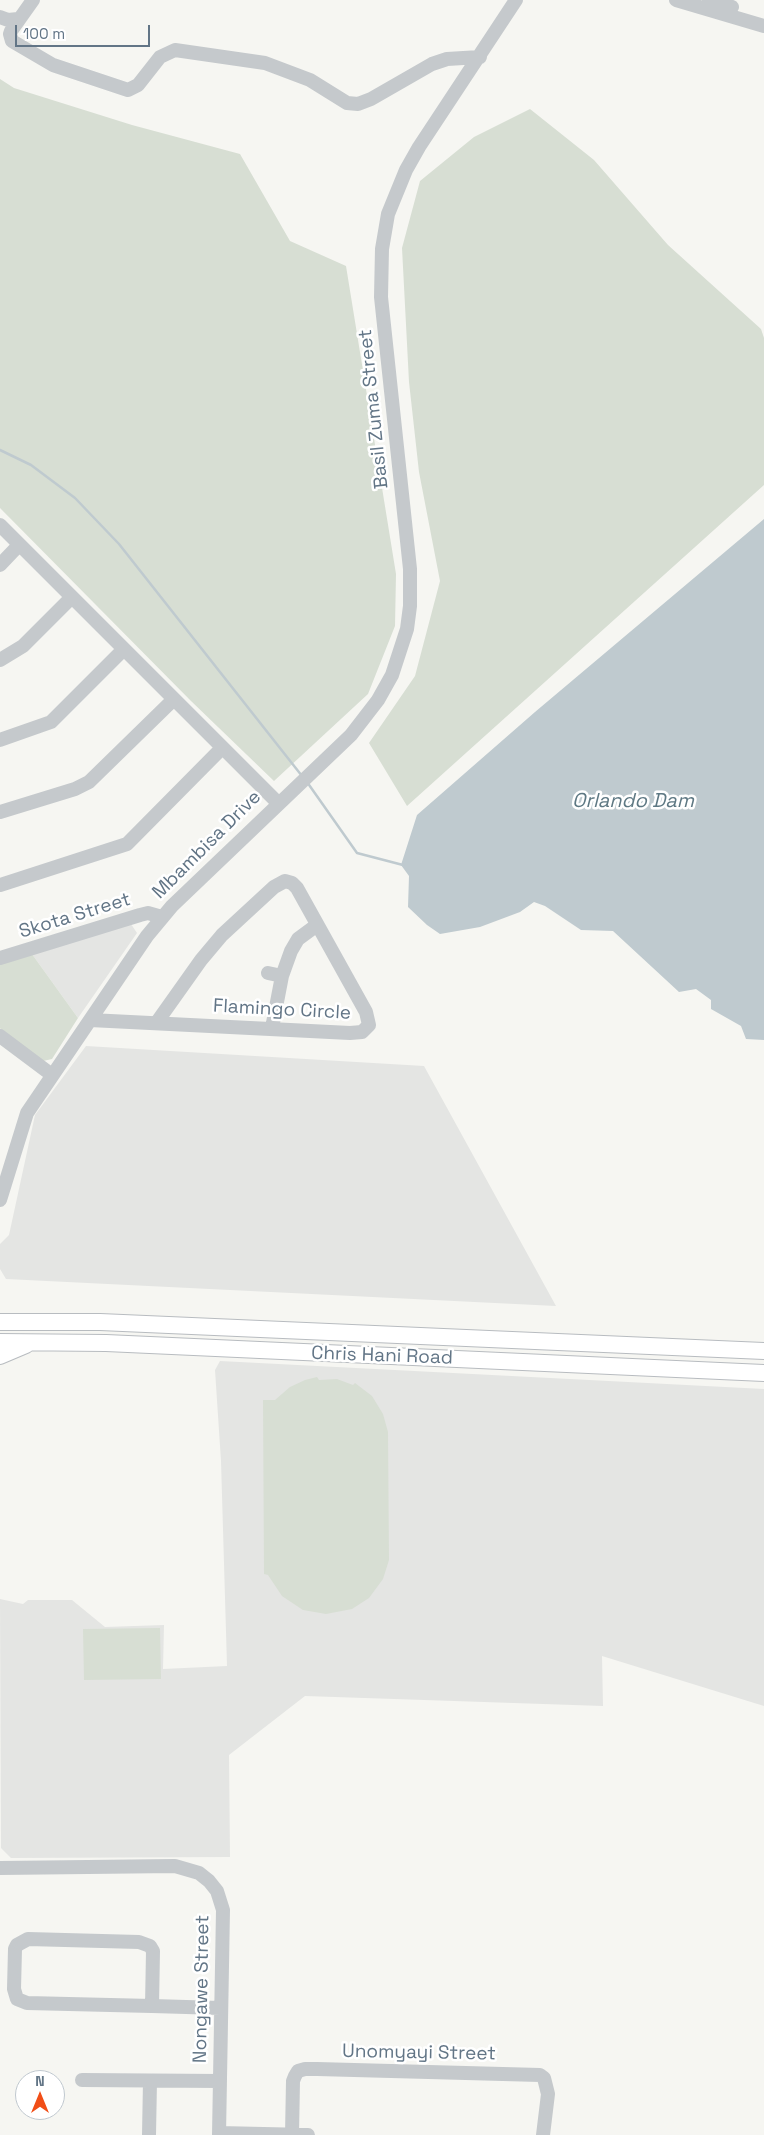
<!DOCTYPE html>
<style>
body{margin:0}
#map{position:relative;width:764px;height:2135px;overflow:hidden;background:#f6f6f2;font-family:"Space Grotesk",sans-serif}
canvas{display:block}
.north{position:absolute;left:15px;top:2070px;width:50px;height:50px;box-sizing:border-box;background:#fff;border:1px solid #c0c8cf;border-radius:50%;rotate:0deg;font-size:14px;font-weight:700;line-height:20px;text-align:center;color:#627586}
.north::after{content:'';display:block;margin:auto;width:18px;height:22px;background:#f14e17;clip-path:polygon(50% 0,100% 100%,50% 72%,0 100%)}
.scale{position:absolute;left:15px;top:25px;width:135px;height:22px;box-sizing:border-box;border:2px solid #627586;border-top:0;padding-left:6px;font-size:15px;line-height:18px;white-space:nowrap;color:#627586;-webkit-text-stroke:4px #fff;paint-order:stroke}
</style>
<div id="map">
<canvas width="764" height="2135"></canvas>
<div class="north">N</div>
<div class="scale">100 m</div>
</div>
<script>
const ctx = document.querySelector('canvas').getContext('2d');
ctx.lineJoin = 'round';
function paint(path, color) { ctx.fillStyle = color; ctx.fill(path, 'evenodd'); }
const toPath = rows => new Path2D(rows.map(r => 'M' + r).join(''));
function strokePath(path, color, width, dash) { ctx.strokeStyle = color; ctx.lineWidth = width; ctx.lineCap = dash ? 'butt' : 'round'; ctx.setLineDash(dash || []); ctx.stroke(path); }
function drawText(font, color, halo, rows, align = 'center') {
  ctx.font = font + ' "Space Grotesk",sans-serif'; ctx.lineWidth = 5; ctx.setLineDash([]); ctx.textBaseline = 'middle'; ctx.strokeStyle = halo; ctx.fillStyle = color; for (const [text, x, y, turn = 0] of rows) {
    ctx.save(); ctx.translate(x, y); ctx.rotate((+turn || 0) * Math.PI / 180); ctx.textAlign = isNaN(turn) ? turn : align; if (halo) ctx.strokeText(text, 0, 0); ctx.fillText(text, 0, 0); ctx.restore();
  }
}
const built = toPath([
 [131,924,137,933,78,1018,32,954],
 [86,1046,424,1066,556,1306,6,1279,0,1269,0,1244,9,1235,35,1115],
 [220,1361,764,1389,764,1706,602,1656,603,1706,305,1696,229,1755,230,1857,11,1858,1,1848,0,1599,23,1604,28,1600,72,1600,105,1627,164,1625,163,1669,227,1666,221,1461,215,1370]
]);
const green = toPath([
 [0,79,14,88,132,125,240,154,290,241,346,266,396,574,395,626,368,694,274,781,191,701,0,508],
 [530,109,594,160,668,245,761,329,764,338,764,485,407,806,369,743,415,676,440,581,419,472,409,382,402,248,420,181,474,137],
 [32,954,78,1018,52,1059,43,1061,2,1032,0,1028,0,964],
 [317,1377,319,1380,337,1379,353,1385,355,1383,372,1396,383,1414,388,1432,389,1560,383,1579,369,1598,352,1609,326,1614,303,1610,282,1596,268,1575,264,1574,263,1400,275,1400,290,1387,305,1380],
 [160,1628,161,1679,84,1680,83,1629]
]);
const water = toPath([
 [764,519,764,1040,746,1039,741,1026,711,1009,711,1000,696,989,679,992,613,931,581,930,545,906,534,902,520,912,480,927,440,934,427,925,408,907,409,876,401,865,417,815,535,712]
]);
const stream = toPath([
 [0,450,31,465,75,498,119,544,302,776],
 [307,782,357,853,403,865]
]);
const minor = toPath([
 [33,0,11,31,10,34,12,41,53,65,128,90,138,85,160,57,175,50,265,63,310,80,347,103,358,104,371,99,432,64,447,59,480,57],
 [676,0,764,26],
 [709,0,732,7],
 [0,17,8,20,18,19],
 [0,525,278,803],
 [0,565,19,545],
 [0,660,23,646,72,597],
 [0,740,51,722,124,649],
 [0,812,75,789,89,782,174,699],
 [0,885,127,844,222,748],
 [0,958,140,915,148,913,162,917],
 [268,973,282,976],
 [90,1020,350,1033,362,1032,369,1025,366,1012,297,888,292,883,285,881,274,887,222,935,201,960,157,1022],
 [272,1028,282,976,291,951,298,939,317,925],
 [0,1036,52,1075],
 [0,1200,27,1113,147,936,172,906,351,735,378,700,392,675,407,629,410,606,410,569,381,297,382,249,388,214,406,170,419,147,516,0],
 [0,1868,175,1866,199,1873,209,1881,217,1891,223,1910,219,2135],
 [152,2006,153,1951,150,1946,139,1942,28,1939,17,1945,15,1949,14,1989,17,1999,27,2003,152,2006,220,2008],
 [82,2080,220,2081],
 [219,2133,308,2135],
 [149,2135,150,2081],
 [292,2135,293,2081,295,2076,298,2071,305,2069,317,2069,540,2075,544,2078,548,2094,543,2135]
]);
const major = toPath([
 [0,1322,100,1322,764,1351],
 [0,1342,106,1343,764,1373],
 [0,1356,26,1345]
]);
const streetNames = [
 ["Basil Zuma Street",374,409,-96],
 ["Mbambisa Drive",207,845,-45],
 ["Skota Street",75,916,-17],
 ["Flamingo Circle",282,1010,3],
 ["Chris Hani Road",382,1356,2],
 ["Nongawe Street",202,1989,-89],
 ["Unomyayi Street",419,2053,1]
];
const waterNames = [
 ["Orlando Dam",633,802]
];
paint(built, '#e4e5e3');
paint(green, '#d7ded3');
paint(water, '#bfcacf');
strokePath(stream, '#bfcacf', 2.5);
strokePath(major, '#b8bcc0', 18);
strokePath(minor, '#c5c9cc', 14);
strokePath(major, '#fff', 16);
drawText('19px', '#627586', '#fff', streetNames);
drawText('italic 20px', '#5e7883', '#fff', waterNames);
</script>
